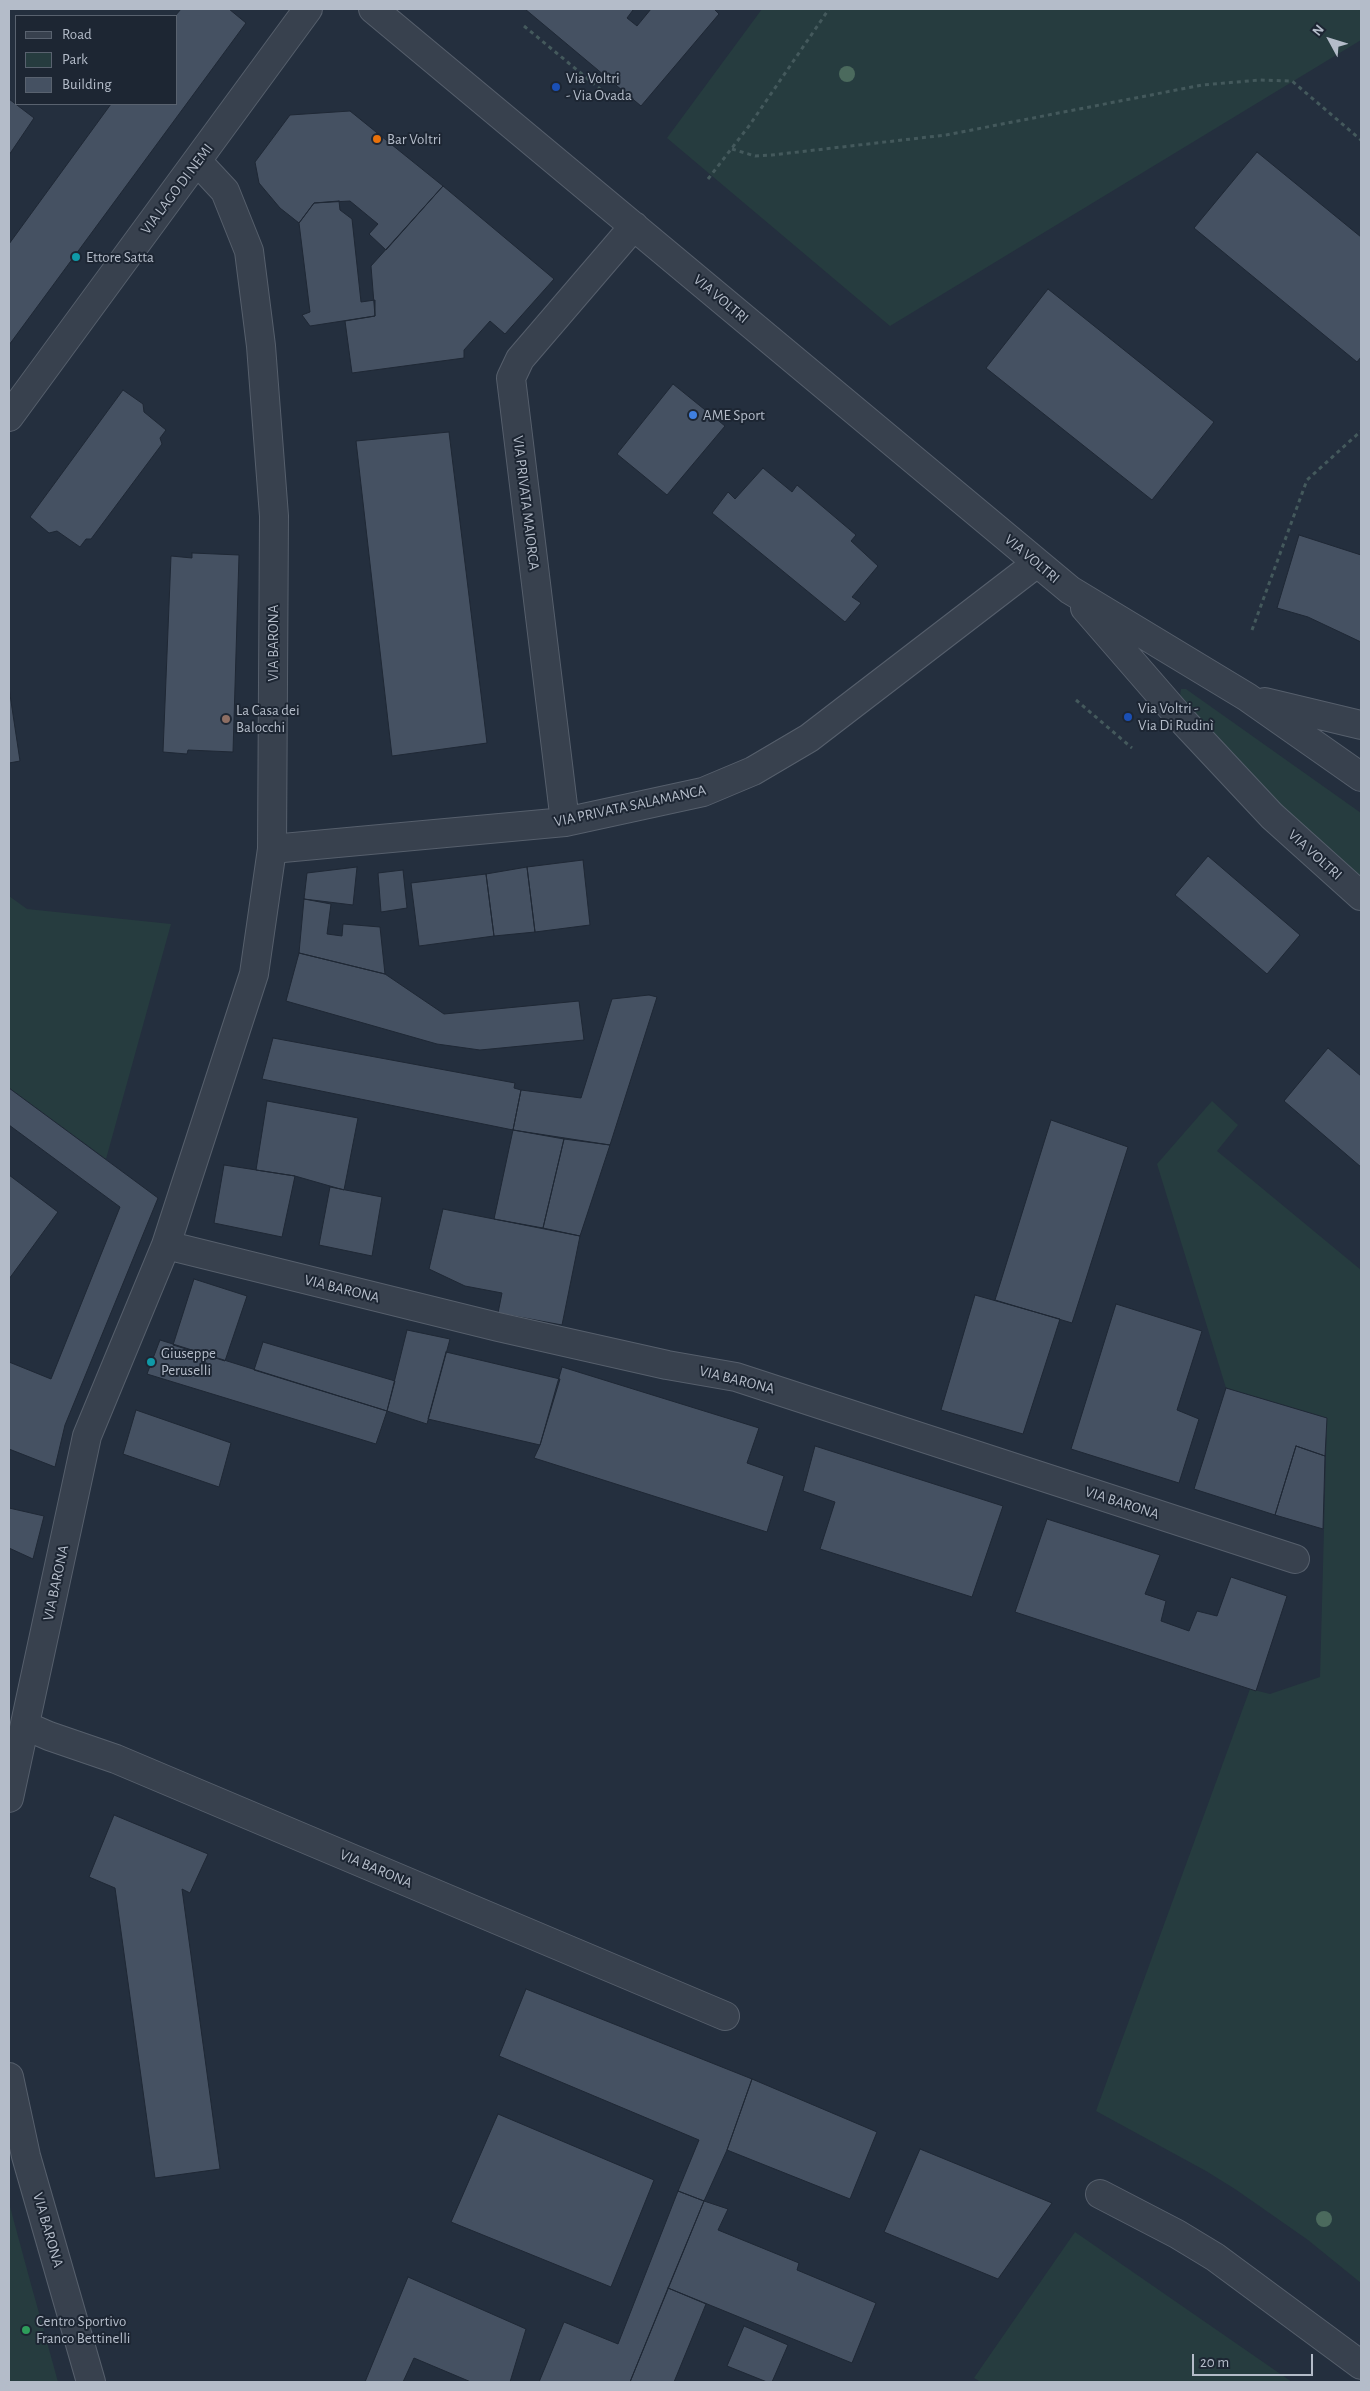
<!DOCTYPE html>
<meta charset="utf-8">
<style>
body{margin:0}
#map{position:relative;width:1370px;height:2391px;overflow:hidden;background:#242f3e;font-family:"Alegreya Sans",sans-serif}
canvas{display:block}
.frame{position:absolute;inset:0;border:10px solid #b4bcc9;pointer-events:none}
.legend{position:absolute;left:15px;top:15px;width:162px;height:90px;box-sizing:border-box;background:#1d2633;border:1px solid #59626f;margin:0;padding:6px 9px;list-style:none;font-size:15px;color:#b4bcc9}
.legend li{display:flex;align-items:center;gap:10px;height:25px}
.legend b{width:25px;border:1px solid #59626f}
.north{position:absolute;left:1305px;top:15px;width:50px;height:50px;-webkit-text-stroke:4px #1d2633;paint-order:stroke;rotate:309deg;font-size:14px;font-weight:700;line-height:20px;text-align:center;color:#b4bcc9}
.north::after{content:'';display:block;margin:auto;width:18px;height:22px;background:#b4bcc9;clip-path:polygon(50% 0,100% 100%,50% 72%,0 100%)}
.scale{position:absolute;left:1192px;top:2354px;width:121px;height:22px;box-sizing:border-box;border:2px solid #b4bcc9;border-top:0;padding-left:6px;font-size:15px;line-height:18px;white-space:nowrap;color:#b4bcc9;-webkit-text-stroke:4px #1d2633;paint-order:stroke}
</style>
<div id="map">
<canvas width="1370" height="2391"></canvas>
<div class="frame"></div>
<ul class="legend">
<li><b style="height:6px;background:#38414e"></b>Road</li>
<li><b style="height:14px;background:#263c3f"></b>Park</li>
<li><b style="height:14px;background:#455162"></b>Building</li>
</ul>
<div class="north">N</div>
<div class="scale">20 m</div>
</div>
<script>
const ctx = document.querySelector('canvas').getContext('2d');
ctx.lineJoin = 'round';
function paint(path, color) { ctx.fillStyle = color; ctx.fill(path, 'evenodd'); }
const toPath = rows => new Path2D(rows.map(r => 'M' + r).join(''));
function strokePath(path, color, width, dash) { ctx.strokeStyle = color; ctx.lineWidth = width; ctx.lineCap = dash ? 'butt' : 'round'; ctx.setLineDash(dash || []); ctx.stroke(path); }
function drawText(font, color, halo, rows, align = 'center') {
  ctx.font = font + ' "Alegreya Sans",sans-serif'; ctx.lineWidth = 4; ctx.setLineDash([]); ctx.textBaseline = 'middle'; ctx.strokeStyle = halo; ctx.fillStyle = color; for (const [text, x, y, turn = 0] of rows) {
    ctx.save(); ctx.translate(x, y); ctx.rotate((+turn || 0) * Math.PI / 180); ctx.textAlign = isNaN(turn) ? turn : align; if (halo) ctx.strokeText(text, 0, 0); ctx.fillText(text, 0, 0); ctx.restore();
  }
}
const green = toPath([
 [762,9,1361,9,1361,40,890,326,667,138],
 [1181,689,1186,689,1361,813,1361,880,1293,819,1180,696],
 [9,896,27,909,171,924,106,1159,9,1088],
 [1212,1101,1238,1125,1217,1151,1361,1270,1361,2283,1308,2240,1235,2189,1206,2171,1096,2111,1250,1689,1270,1694,1320,1677,1327,1418,1226,1388,1157,1164],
 [9,2203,29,2277,58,2382,9,2382],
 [1075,2232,1292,2382,981,2382,974,2378]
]);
const building = toPath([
 [181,9,229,9,246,23,9,345,9,244,111,104,176,104,175,16,181,9],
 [525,9,631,9,633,10,627,18,637,26,651,9,714,9,719,14,641,106,525,9],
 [9,99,34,118,9,155,9,99],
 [350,111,443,186,386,250,369,234,378,224,350,201,314,203,299,223,280,208,259,183,255,162,290,115,350,111],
 [1257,152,1361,237,1361,357,1357,362,1194,228,1257,152],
 [443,186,554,279,505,334,490,321,464,350,464,358,352,373,345,321,375,316,371,266,443,186],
 [339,201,340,210,352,219,361,302,375,300,375,316,310,326,302,315,310,312,299,223,314,203,339,201],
 [1048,289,1214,422,1152,500,986,368,1048,289],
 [673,384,725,426,667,495,617,454,673,384],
 [123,390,143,404,144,412,166,430,160,438,162,444,91,539,86,539,80,547,57,531,49,533,30,517,123,390],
 [449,432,487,743,392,756,356,441,449,432],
 [763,468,792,492,797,485,856,535,851,541,878,566,852,597,861,603,845,622,712,513,728,492,735,499,763,468],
 [1299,535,1361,555,1361,642,1308,617,1277,608,1299,535],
 [192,553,239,555,233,752,188,750,187,754,163,752,171,556,192,558,192,553],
 [9,688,20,761,9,763,9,688],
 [1208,856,1300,935,1267,974,1175,895,1208,856],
 [583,860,590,925,535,932,527,867,583,860],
 [357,867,353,905,304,899,307,873,357,867],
 [527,867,535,932,494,936,486,874,527,867],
 [403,870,407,908,381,912,378,873,403,870],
 [486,874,494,936,419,946,411,883,486,874],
 [304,899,331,904,327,934,342,936,343,924,380,927,385,974,299,953,304,899],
 [299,953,385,974,444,1014,579,1001,584,1040,480,1050,437,1044,286,1001,299,953],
 [649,995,657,997,610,1145,513,1130,521,1090,581,1098,612,999,649,995],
 [273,1038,515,1083,514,1088,521,1090,513,1130,262,1079,273,1038],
 [1328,1048,1361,1076,1361,1167,1284,1101,1328,1048],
 [9,1088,158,1198,65,1425,55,1467,9,1449,9,1362,51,1379,120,1207,9,1125,9,1088],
 [267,1101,358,1118,344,1190,295,1176,256,1170,267,1101],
 [1051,1120,1128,1147,1072,1323,995,1300,1051,1120],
 [513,1130,564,1139,543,1228,494,1219,513,1130],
 [564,1139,610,1145,580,1236,543,1228,564,1139],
 [224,1165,295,1176,282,1237,214,1223,224,1165],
 [9,1175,58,1212,9,1279,9,1175],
 [330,1187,382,1197,372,1256,319,1245,330,1187],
 [443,1209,580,1236,562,1325,498,1313,502,1293,465,1286,429,1269,443,1209],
 [194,1279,247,1296,225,1361,173,1345,194,1279],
 [975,1295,1060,1319,1023,1434,941,1410,975,1295],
 [1116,1304,1202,1331,1177,1410,1199,1419,1179,1483,1071,1449,1116,1304],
 [407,1330,450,1339,427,1424,387,1411,407,1330],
 [160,1340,387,1411,376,1444,147,1374,160,1340],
 [263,1342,395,1381,387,1411,254,1370,263,1342],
 [446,1352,560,1379,540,1445,428,1419,446,1352],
 [562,1367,759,1428,747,1463,784,1476,767,1532,534,1458,540,1445,562,1367],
 [1226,1388,1327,1418,1325,1456,1296,1446,1275,1515,1194,1489,1226,1388],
 [136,1410,231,1443,219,1487,123,1454,136,1410],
 [815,1446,1003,1506,972,1597,820,1549,835,1502,803,1491,815,1446],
 [1296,1446,1325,1456,1323,1529,1275,1515,1296,1446],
 [9,1508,44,1516,33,1559,9,1548,9,1508],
 [1047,1519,1160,1555,1145,1594,1166,1601,1161,1621,1189,1631,1197,1611,1217,1616,1231,1577,1287,1596,1256,1691,1015,1612,1047,1519],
 [114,1815,208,1854,190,1893,182,1889,220,2169,155,2178,115,1888,89,1877,114,1815],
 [526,1989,752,2079,727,2150,704,2201,678,2191,699,2140,499,2056,526,1989],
 [752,2079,877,2132,850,2199,727,2150,752,2079],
 [498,2114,654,2180,611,2287,451,2222,498,2114],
 [920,2149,1052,2203,998,2279,884,2232,920,2149],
 [678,2191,704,2201,630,2382,539,2382,564,2322,618,2344,678,2191],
 [704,2201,728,2209,718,2230,799,2263,797,2270,876,2303,852,2363,668,2288,704,2201],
 [408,2277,526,2329,510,2382,471,2382,414,2358,403,2382,365,2382,408,2277],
 [668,2288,706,2304,674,2382,630,2382,668,2288],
 [744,2326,788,2345,772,2382,767,2382,727,2366,744,2326]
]);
const path = toPath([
 [524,26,600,89],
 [732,149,755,156,772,155,946,135,1202,85,1260,80,1292,81,1361,140],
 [708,179,749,126,829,9],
 [1252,630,1307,480,1361,431],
 [1076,700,1132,748]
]);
const minor = toPath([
 [373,9,1070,590,1247,697,1361,777],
 [9,417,308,9],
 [1085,608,1183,721,1272,816,1361,896],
 [1265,702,1361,725],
 [565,822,511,378,520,359,634,226],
 [272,849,565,822,703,792,753,771,809,738,1037,563],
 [166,1245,498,1327,667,1365,736,1377,1295,1559],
 [26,1726,49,1736,116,1759,725,2016],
 [9,1798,87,1436,166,1245,254,974,272,849,274,516,261,346,249,251,225,191,197,161],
 [9,2077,26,2156,91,2382],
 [1100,2194,1177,2234,1215,2257,1361,2365]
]);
const trees = [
 [847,74],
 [1324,2219]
];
const markers = [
 [556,87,5,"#1a4fb4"],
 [377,139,5,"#e8710a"],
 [76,257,5,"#0f9aa8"],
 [693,415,5,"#3f7fe0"],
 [1128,717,5,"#1a4fb4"],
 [226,719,5,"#8d6e63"],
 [151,1362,5,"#0f9aa8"],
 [26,2330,5,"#2e9e5b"]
];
const poiNames = [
 ["Via Voltri",566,78],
 ["- Via Ovada",566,95],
 ["Bar Voltri",387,139],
 ["Ettore Satta",86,257],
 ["AME Sport",703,415],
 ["Via Voltri -",1138,708],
 ["Via Di Rudinì",1138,725],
 ["La Casa dei",236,710],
 ["Balocchi",236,727],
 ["Giuseppe",161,1353],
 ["Peruselli",161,1370],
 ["Centro Sportivo",36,2321],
 ["Franco Bettinelli",36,2338]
];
const streetNames = [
 ["VIA LAGO DI NEMI",177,189,-53],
 ["VIA VOLTRI",721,299,40],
 ["VIA PRIVATA MAIORCA",526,503,83],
 ["VIA VOLTRI",1032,559,40],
 ["VIA BARONA",273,643,-90],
 ["VIA PRIVATA SALAMANCA",630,806,-12],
 ["VIA VOLTRI",1315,855,42],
 ["VIA BARONA",342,1289,14],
 ["VIA BARONA",737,1380,14],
 ["VIA BARONA",1122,1503,18],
 ["VIA BARONA",56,1583,-78],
 ["VIA BARONA",376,1869,23],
 ["VIA BARONA",48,2230,74]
];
paint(green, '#263c3f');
paint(building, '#455162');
strokePath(building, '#1f2835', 1);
strokePath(minor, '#565f6c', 30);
strokePath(path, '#44595c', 3, [4, 4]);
strokePath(minor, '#38414e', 28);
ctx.fillStyle = '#4b6a5d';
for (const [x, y] of trees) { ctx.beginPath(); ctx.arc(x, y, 8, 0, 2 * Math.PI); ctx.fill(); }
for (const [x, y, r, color] of markers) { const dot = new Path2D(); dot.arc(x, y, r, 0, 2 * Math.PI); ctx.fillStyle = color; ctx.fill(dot); strokePath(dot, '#1d2633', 2); }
drawText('15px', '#b4bcc9', '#1d2633', poiNames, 'left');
drawText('15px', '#b4bcc9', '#1d2633', streetNames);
</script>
